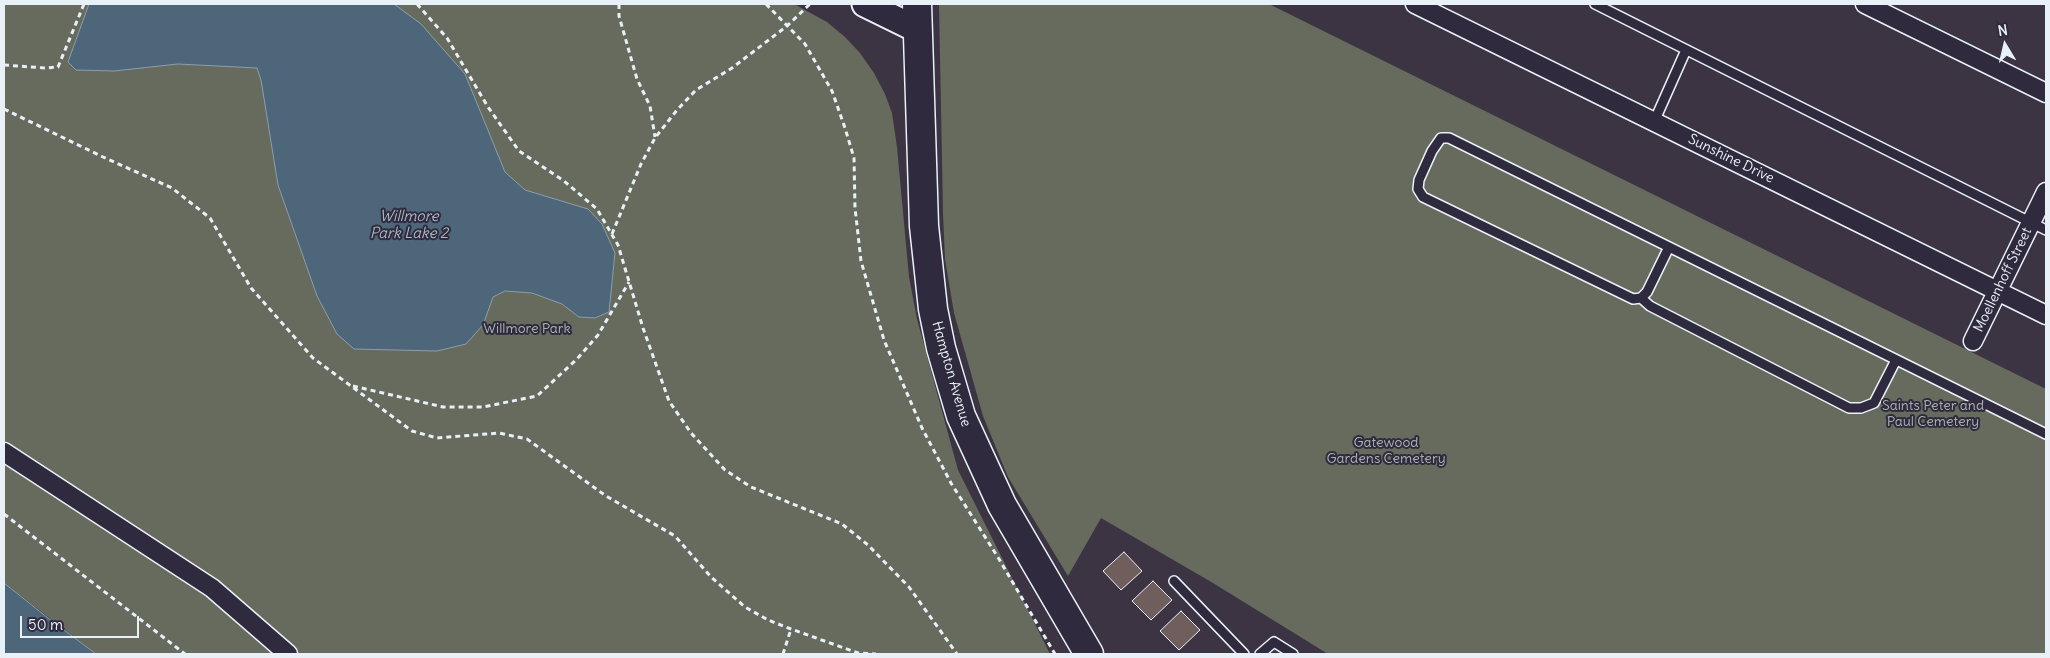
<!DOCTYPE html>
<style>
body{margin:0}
#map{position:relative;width:2050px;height:658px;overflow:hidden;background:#3c3443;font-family:Delius,sans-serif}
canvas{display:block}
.frame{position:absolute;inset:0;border:5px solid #e8f1f8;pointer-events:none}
.north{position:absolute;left:1980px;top:20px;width:50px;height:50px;-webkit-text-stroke:4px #2f2a3d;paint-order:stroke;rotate:351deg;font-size:14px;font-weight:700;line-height:20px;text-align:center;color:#e8f1f8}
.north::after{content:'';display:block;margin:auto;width:18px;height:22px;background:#e8f1f8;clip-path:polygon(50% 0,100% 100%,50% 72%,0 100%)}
.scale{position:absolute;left:20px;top:616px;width:119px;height:22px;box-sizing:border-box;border:2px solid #e8f1f8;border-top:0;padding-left:6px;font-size:15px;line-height:18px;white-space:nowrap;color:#e8f1f8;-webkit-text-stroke:4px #2f2a3d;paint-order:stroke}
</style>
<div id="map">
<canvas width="2050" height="658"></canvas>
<div class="frame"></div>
<div class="north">N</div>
<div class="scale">50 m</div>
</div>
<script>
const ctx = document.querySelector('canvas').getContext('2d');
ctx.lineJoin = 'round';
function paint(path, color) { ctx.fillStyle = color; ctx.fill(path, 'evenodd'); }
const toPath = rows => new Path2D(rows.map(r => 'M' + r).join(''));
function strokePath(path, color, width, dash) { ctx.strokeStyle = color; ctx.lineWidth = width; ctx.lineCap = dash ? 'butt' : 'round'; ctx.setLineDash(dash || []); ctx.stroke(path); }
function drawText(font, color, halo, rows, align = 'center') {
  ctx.font = font + ' Delius,sans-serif'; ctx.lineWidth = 4; ctx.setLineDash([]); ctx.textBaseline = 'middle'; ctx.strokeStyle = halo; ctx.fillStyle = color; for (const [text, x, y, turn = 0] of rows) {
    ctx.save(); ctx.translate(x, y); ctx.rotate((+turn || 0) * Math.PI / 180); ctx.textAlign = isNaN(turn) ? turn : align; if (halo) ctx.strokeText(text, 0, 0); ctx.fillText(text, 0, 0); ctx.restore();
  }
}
const green = toPath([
 [4,4,794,4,827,22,845,37,860,53,874,73,885,94,892,113,897,147,909,277,917,319,958,470,1050,654,96,654,4,583],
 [939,4,1269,4,2046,389,2046,654,1328,654,1213,583,1101,518,1068,576,1008,477,983,416,954,313,945,259,943,213]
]);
const water = toPath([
 [89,4,394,4,421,24,465,74,505,172,525,190,588,209,602,224,615,253,609,312,595,318,579,317,562,304,532,293,505,291,493,297,483,325,466,344,437,351,354,349,337,334,317,296,278,185,261,80,257,68,178,64,114,71,76,70,68,62,89,4],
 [4,583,48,618,96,654,4,654,4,583]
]);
const building = toPath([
 [1124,552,1142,571,1121,590,1103,571,1124,552],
 [1153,581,1172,600,1151,620,1132,601,1153,581],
 [1181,611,1200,630,1179,650,1160,631,1181,611]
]);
const path = toPath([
 [417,4,447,38,488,107,519,151,564,181,597,209,618,245,643,328,669,401,691,433,725,470,751,487,842,524,868,545,909,587,957,654],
 [619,4,619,16,637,79,650,106,655,137],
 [766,4,805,44,832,91,845,128,854,158,855,208,861,261,884,340,922,428,951,483,999,559,1055,654],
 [4,65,45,68,58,67,84,4],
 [4,109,103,157,172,188,210,218,251,288,313,358,412,431,437,438,499,433,527,439,606,496,675,536,711,577,745,607,768,620,791,629,858,653,876,654],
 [612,234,641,164,655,138,677,110,696,90,732,68,787,26,810,4],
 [353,386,443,407,483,407,537,396,577,359,598,335,629,282],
 [4,514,185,654],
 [783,654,791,629]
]);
const service = toPath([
 [1595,4,2046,230],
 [1654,122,1686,50],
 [1669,247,1647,292,1641,298,1633,299,1423,197,1418,189,1419,180,1432,151,1441,138,1449,138,1669,247,2046,434],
 [1641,298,1650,306,1849,408,1861,408,1874,403,1896,360],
 [1174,581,1244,654],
 [1260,654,1274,642,1293,654]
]);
const minor = toPath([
 [1415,4,2046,315],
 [1865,4,2046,93],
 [1973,341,2046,192],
 [4,452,212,588,288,654]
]);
const secondary = toPath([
 [865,4,918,30]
]);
const primary = toPath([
 [917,4,924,226,933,309,941,348,961,416,1002,505,1089,654]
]);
const streetNames = [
 ["Sunshine Drive",1731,159,26],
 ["Moellenhoff Street",2003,280,-64],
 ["Hampton Avenue",951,374,74]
];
const parkNames = [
 ["Willmore Park",527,329],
 ["Saints Peter and",1933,406],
 ["Paul Cemetery",1933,422],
 ["Gatewood",1386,443],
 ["Gardens Cemetery",1386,459]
];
const waterNames = [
 ["Willmore",409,217],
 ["Park Lake 2",409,234]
];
paint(green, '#666b5e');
paint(water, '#4e6679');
strokePath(water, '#8c9eac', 1);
paint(building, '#6f5e5c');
strokePath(building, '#e8f1f8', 1);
strokePath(service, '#e8f1f8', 12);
strokePath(minor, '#e8f1f8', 21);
strokePath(secondary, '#e8f1f8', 29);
strokePath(primary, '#e8f1f8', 31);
strokePath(path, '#e8f1f8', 3, [5, 4]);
strokePath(service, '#2f2a3d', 9);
strokePath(minor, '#2f2a3d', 18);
strokePath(secondary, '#2f2a3d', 25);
strokePath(primary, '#2f2a3d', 28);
drawText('14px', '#e8f1f8', '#2f2a3d', streetNames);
drawText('14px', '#aeb5b3', '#2f2a3d', parkNames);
drawText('italic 15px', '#aab9c5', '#2f2a3d', waterNames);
</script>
